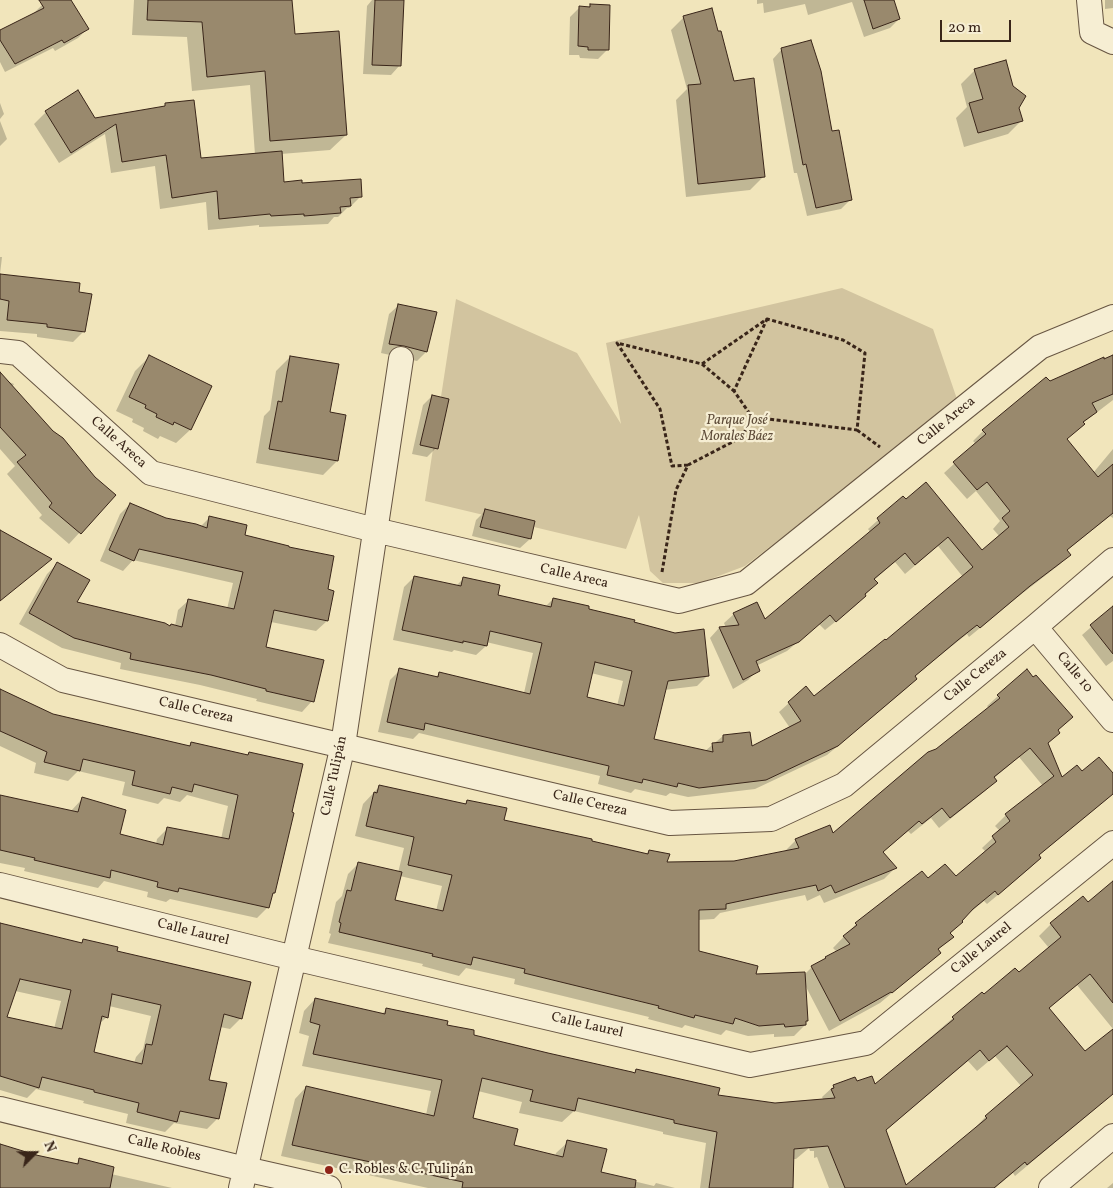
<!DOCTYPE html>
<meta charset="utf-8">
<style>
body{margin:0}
#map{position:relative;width:1113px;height:1188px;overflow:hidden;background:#f1e5bb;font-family:Vollkorn,serif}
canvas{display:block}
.north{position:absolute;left:10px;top:1128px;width:50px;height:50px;-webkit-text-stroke:4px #f6eed3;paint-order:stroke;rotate:67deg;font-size:14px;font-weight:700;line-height:20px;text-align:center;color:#392519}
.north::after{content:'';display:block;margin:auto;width:18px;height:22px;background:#392519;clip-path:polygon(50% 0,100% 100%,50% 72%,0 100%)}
.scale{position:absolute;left:940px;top:20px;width:71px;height:22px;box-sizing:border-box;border:2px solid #392519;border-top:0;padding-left:6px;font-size:15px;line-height:18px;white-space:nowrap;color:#392519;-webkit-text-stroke:4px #f6eed3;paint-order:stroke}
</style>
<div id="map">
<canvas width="1113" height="1188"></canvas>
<div class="north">N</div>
<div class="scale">20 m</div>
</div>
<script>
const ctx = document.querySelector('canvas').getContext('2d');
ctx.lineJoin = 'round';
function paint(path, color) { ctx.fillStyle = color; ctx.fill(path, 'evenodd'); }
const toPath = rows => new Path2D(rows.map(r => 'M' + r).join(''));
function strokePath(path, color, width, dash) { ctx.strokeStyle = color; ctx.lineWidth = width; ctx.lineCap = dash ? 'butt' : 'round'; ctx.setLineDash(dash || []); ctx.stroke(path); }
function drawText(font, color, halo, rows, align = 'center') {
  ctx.font = font + ' Vollkorn,serif'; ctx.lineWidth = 4.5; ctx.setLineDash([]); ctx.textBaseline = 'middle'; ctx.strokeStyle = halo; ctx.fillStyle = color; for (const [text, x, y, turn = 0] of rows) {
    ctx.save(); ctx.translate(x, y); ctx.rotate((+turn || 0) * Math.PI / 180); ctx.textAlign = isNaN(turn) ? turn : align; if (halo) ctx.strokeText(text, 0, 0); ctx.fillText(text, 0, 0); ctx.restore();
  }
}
const green = toPath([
 [842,288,933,329,958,402,745,566,700,583,663,583,650,571,639,515,626,549,425,501,456,299,577,353,621,424,606,343]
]);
const shadow = toPath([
 [51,0,70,0,87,29,78,38,55,51,53,48,5,72,0,62,0,32,33,14,42,5],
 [134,0,291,0,294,35,346,135,330,150,281,154,283,183,361,196,349,208,347,208,338,217,334,217,328,224,259,227,259,225,208,230,206,202,160,209,155,166,111,173,105,134,59,163,34,124,46,112,78,92,95,119,162,108,166,105,200,159,255,155,250,85,192,91,187,37,132,35],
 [372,0,403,0,400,65,391,75,363,74,367,6],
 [757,0,893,0,899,19,890,28,864,37,852,2,808,15,805,4,764,13,763,3,757,4],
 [1105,0,1113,0,1113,8,1105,9],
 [590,5,607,50,598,59,580,58,579,55,569,55,570,17,579,8,588,8],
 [684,17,733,82,763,177,750,190,686,197,676,100,687,89,671,30],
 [782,49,831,133,851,199,841,209,807,216,797,173,794,173,773,59],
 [975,70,1018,107,1022,120,1008,134,964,147,956,118,967,107,961,84],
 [0,103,4,114,0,119],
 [0,121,7,139,0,146],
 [0,257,2,257,0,274],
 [0,275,77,293,84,331,73,342,37,337,37,334,0,331],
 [399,305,426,352,417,361,381,353,389,314],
 [1113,355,1113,400,1083,423,1066,440,1093,473,1113,449,1113,518,1110,516,1066,551,1069,555,1059,565,1019,596,969,637,967,634,947,650,914,677,916,679,906,689,827,755,755,789,688,797,670,793,666,796,635,789,631,793,598,784,600,776,419,733,413,739,378,732,390,680,400,670,435,678,439,674,524,693,533,653,486,642,486,646,476,655,454,650,452,652,393,640,404,587,414,577,456,586,464,578,496,596,545,607,553,599,633,623,707,676,697,686,664,690,652,740,705,751,723,736,751,748,790,728,779,712,789,703,814,698,886,642,963,577,938,546,905,574,895,562,874,580,876,583,855,606,825,630,819,624,787,651,756,666,758,670,748,680,733,689,710,638,719,628,726,628,724,623,734,614,765,621,871,533,868,529,903,498,982,552,1000,537,993,529,1000,521,976,491,967,499,944,473,976,444,973,441,983,431,1049,382],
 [591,673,623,681,617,706,586,698],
 [149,357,210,386,190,430,176,443,160,436,158,439,143,431,144,428,132,422,133,419,116,411,135,371],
 [290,357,329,413,345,416,337,461,323,475,256,463,264,416,270,410,276,371],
 [0,378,14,384,12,387,94,478,114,495,69,544,39,518,42,515,7,474,15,466,0,449],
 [432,396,436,448,427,457,412,454,423,405],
 [130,504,165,519,200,527,210,517,243,536,326,590,327,621,316,631,271,622,265,648,312,701,302,712,256,701,257,699,200,685,120,669,121,663,62,648,19,624,47,574,57,564,76,603,170,627,175,626,178,610,189,600,227,609,233,583,133,560,123,571,100,561,120,514],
 [485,511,534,522,530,539,520,548,472,536,476,520],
 [1113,608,1113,661,1106,666,1082,635],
 [0,690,53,715,189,746,192,743,246,756,249,753,274,893,271,896,268,907,257,918,170,899,166,902,147,897,148,892,104,881,98,888,24,871,25,868,0,863,0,796,71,811,82,799,118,835,156,844,157,839,168,828,221,839,228,806,187,795,180,802,164,798,158,804,122,795,125,782,78,771,68,781,34,773,36,763,0,746],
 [998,696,1072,717,1057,731,1058,733,1047,744,1062,779,1082,773,1113,775,1113,794,1038,856,1040,858,1029,869,987,904,984,901,962,919,961,922,950,934,952,937,937,951,939,953,928,963,880,1003,829,1031,805,985,805,1025,794,1036,774,1037,774,1034,748,1036,726,1030,721,1035,685,1025,682,1028,648,1019,649,1017,514,984,515,979,466,968,459,976,422,966,423,964,328,943,331,934,329,933,336,902,342,896,348,874,359,863,398,873,404,848,355,836,363,804,379,787,464,805,468,801,503,821,645,855,649,851,666,863,734,862,784,852,796,840,832,835,989,708,987,706],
 [1019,757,1043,786,1006,815,995,826,1000,831,982,848,986,852,956,878,928,880,922,872,856,924,833,948,837,952,812,967,804,975,755,975,698,952,698,920,714,919,720,913,805,895,807,901,820,895,824,903,884,879,895,868,882,853,908,831,911,834,931,818,939,828,985,791,995,781,994,778],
 [400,876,442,886,436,911,393,901],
 [1113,883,1113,1029,1077,985,1048,1009,1085,1053,1113,1031,1113,1092,1095,1109,1015,1176,1013,1173,995,1188,829,1188,817,1157,814,1158,814,1151,810,1151,809,1148,796,1159,792,1159,791,1188,700,1188,706,1143,663,1134,663,1132,574,1111,562,1122,519,1113,522,1102,478,1091,472,1119,512,1146,555,1157,556,1153,568,1142,600,1173,654,1186,656,1183,675,1188,428,1188,281,1156,295,1099,306,1087,426,1115,431,1091,302,1066,309,1036,299,1033,304,1011,315,999,382,1014,387,1009,445,1026,472,1036,633,1074,637,1070,717,1096,775,1104,823,1099,822,1097,834,1086,856,1083,874,1086,982,993,984,996,1018,974,1049,948,1039,936,1051,924,1083,897,1088,903],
 [995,1056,1021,1086,986,1116,975,1128,976,1129,906,1187,885,1131,968,1061,977,1071],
 [0,925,80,944,84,940,116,952,241,1018,230,1029,220,1027,208,1081,218,1118,207,1129,174,1123,165,1132,126,1123,128,1114,83,1103,84,1101,36,1089,27,1098,0,1090],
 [15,991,61,1001,54,1029,5,1017],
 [109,1006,151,1016,143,1049,136,1057,134,1063,92,1053,99,1024,107,1017],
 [0,1145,36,1157,75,1165,80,1160,111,1174,172,1188,0,1188],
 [1113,1183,1113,1188,1107,1188]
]);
const building = toPath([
 [39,0,71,0,89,29,64,43,62,40,15,64,0,40,0,30,44,8,39,0],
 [148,0,292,0,295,34,339,31,347,135,270,141,265,71,207,77,202,22,147,20,148,0],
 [375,0,404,0,401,66,372,65,375,0],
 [864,0,894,0,900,19,873,29,864,0],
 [590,4,610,5,609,50,588,50,588,47,578,46,579,6,590,7,590,4],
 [712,8,718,31,721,31,734,81,754,78,765,177,698,184,688,85,701,84,683,16,712,8],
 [811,40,821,71,832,131,839,130,852,200,816,208,806,164,803,165,781,48,811,40],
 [1006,60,1013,86,1026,96,1019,108,1023,121,978,133,969,103,983,99,974,69,1006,60],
 [78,90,95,118,165,106,165,103,194,100,201,158,282,151,284,182,302,180,302,183,361,179,362,197,350,198,351,206,340,207,341,213,304,216,304,214,271,216,270,214,219,219,217,191,172,198,166,155,122,162,116,124,71,153,45,111,78,90],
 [0,274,80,283,79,292,92,294,85,332,47,327,47,324,7,320,9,301,0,299,0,274],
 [398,304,437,312,427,352,404,346,389,344,398,304],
 [149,355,212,386,191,430,174,422,173,425,156,417,157,414,145,408,146,405,129,397,149,355],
 [1113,355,1113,394,1092,403,1097,412,1083,422,1085,424,1067,439,1098,477,1113,464,1113,513,1067,550,1071,555,1030,586,980,628,977,625,958,640,915,676,917,679,838,746,766,780,699,788,678,783,677,787,643,779,642,783,607,775,609,766,425,723,424,730,387,722,399,668,438,677,439,672,530,694,542,643,490,631,487,646,463,641,463,643,402,630,414,576,461,586,463,577,500,585,498,595,551,607,553,598,589,606,589,609,635,620,634,622,675,633,704,629,709,676,668,681,654,739,713,752,712,743,723,742,723,735,750,732,752,746,801,721,788,702,806,686,814,696,885,639,886,640,973,567,948,537,915,565,905,553,874,579,878,583,865,594,866,596,836,622,830,615,799,642,756,661,760,671,743,680,719,627,739,625,733,613,757,602,765,619,880,523,877,518,903,496,906,499,926,482,982,550,1009,527,1002,518,1010,511,987,482,977,490,953,462,986,434,982,430,1046,377,1050,381,1104,357,1104,359,1113,355],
 [595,662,632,671,624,706,587,697,595,662],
 [290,356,339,364,330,412,346,415,338,461,269,449,278,401,282,402,290,356],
 [0,372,53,431,63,438,95,477,116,495,81,534,49,507,52,503,17,462,26,455,0,427,0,372],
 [432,395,449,399,438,449,420,445,432,395],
 [130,503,166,518,196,524,207,528,209,516,247,525,245,535,289,546,289,547,334,556,328,589,334,591,328,621,274,610,266,647,324,660,314,702,266,691,266,689,211,675,130,659,131,653,74,638,29,613,57,562,90,580,77,602,165,623,170,626,171,624,182,627,188,599,234,609,243,572,139,549,134,561,109,550,130,503],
 [485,509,535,521,531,539,480,527,485,509],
 [0,530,52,559,0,601,0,530],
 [1113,606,1113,654,1090,625,1113,606],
 [1027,669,1033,677,1036,675,1073,717,1058,730,1060,733,1048,743,1062,777,1077,765,1082,771,1099,757,1113,773,1113,794,1039,855,1041,858,998,895,995,891,973,909,962,921,963,922,950,933,954,937,938,949,941,953,892,993,891,992,840,1021,811,966,826,958,825,957,850,944,843,936,857,925,855,923,922,871,928,878,945,864,956,876,996,842,992,836,1010,821,1005,814,1054,776,1030,748,994,777,997,781,950,818,942,808,922,824,919,821,883,852,897,868,835,893,831,885,818,891,816,885,726,904,726,909,699,910,699,951,758,966,756,974,805,972,808,1021,806,1021,806,1025,785,1027,784,1024,759,1026,735,1018,733,1024,695,1015,694,1018,658,1008,659,1006,524,973,525,969,473,957,471,965,432,956,433,954,339,932,341,923,339,922,347,890,351,891,358,862,402,872,395,900,443,911,452,875,408,865,414,837,366,826,374,792,377,793,379,785,466,804,467,800,507,808,504,820,592,839,592,841,648,854,649,850,670,854,667,862,734,861,799,848,795,839,830,825,833,833,928,752,936,749,1000,698,997,695,1027,669],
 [0,689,53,714,190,746,191,742,248,755,249,752,303,764,292,812,294,813,275,893,273,893,269,908,179,888,178,892,157,887,158,882,111,870,110,878,34,860,35,858,0,850,0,795,78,812,82,797,126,810,120,834,163,845,167,827,229,839,238,795,194,784,192,792,172,787,170,794,132,785,135,771,83,759,80,771,44,762,47,752,0,731,0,689],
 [1113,881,1113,1003,1090,974,1049,1008,1085,1051,1113,1029,1113,1094,1027,1165,1025,1162,994,1188,845,1188,828,1146,794,1149,793,1188,709,1188,717,1132,674,1123,674,1120,578,1098,575,1111,530,1101,533,1090,482,1078,473,1118,518,1129,514,1145,563,1157,567,1140,607,1149,601,1172,636,1180,635,1188,462,1188,463,1182,292,1145,306,1086,434,1116,442,1080,313,1054,320,1025,310,1022,315,998,385,1014,386,1008,448,1021,447,1025,474,1030,474,1035,548,1053,632,1072,635,1073,636,1069,720,1088,718,1095,775,1103,835,1098,831,1089,834,1088,833,1085,855,1077,857,1081,872,1076,875,1084,954,1019,952,1017,982,992,984,994,1015,968,1019,972,1061,937,1050,923,1083,896,1088,902,1113,881],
 [1007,1046,1033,1075,985,1116,987,1118,906,1185,886,1130,980,1050,989,1061,1007,1046],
 [0,923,82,943,83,939,118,947,117,951,251,982,242,1019,224,1014,209,1080,227,1083,219,1119,180,1111,177,1122,137,1112,139,1103,94,1092,94,1090,42,1077,39,1088,0,1076,0,923],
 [20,979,71,990,62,1029,7,1017,20,979],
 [112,994,161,1005,152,1045,146,1044,142,1064,94,1052,102,1016,108,1018,112,994],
 [0,1144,36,1155,78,1164,79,1158,114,1167,110,1188,0,1188,0,1144]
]);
const path = toPath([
 [702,364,734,391],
 [857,430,880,447],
 [688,465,672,466,660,409,617,343,702,364,767,319,843,340,865,353,857,430,752,417,734,391,767,319],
 [662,572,676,490,688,465,742,437,752,417]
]);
const minor = toPath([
 [1089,0,1092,32,1113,42],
 [0,351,18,353,151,473,375,530,679,601,746,583,1040,347,1113,317],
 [1035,627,1113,720],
 [0,645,63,680,670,823,771,819,844,785,1035,627,1113,560],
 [0,885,294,958,750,1065,866,1043,1113,843],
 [0,1109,245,1169,329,1188],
 [241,1188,343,745,401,359],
 [1051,1188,1113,1136]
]);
const markers = [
 [329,1170,5,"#8f2418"]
];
const parkNames = [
 ["Parque José",737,421],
 ["Morales Báez",737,437]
];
const streetNames = [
 ["Calle Areca",947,422,-39],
 ["Calle Areca",118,443,42],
 ["Calle Areca",574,577,13],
 ["Calle 10",1074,673,50],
 ["Calle Cereza",976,676,-39],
 ["Calle Cereza",196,711,13],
 ["Calle Tulipán",335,776,-78],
 ["Calle Cereza",590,804,13],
 ["Calle Laurel",193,933,14],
 ["Calle Laurel",982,949,-39],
 ["Calle Laurel",587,1026,13],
 ["Calle Robles",164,1149,14]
];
const poiNames = [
 ["C. Robles & C. Tulipán",339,1170]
];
paint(green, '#d2c49f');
paint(shadow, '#0003');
paint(building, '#99896d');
strokePath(building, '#392519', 1);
strokePath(minor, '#675542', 26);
strokePath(path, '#392519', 3, [4, 2.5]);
strokePath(minor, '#f6eed3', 24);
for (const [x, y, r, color] of markers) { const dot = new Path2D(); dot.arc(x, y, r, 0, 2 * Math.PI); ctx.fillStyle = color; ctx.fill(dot); strokePath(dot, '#f6eed3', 2); }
drawText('italic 14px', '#5f4d3a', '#f6eed3', parkNames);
drawText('14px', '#392519', '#f6eed3', streetNames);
drawText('14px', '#392519', '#f6eed3', poiNames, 'left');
</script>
